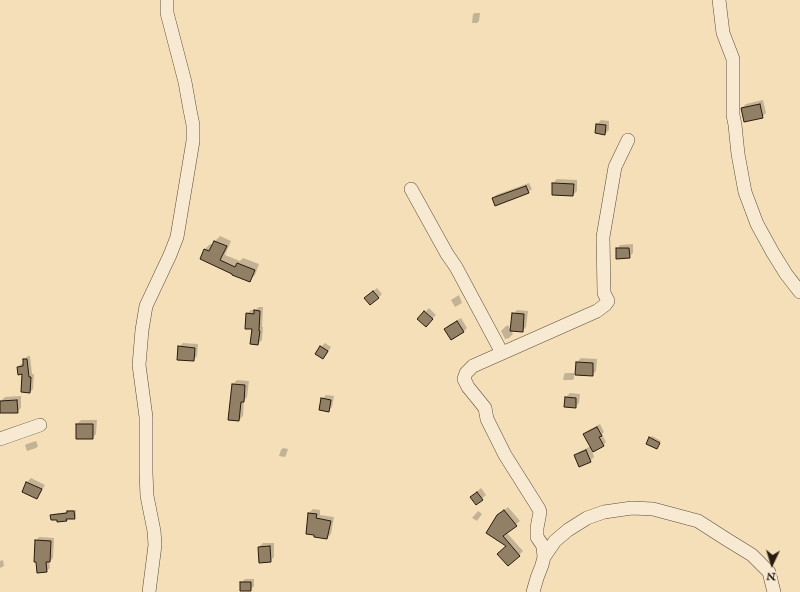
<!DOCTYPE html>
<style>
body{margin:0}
#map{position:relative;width:800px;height:592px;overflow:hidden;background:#f4dfb9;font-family:"IM FELL English",serif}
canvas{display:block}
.north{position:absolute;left:752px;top:544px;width:40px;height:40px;-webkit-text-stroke:3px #f8ead2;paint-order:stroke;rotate:184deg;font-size:11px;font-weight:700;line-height:16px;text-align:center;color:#281a0d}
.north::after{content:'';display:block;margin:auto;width:14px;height:18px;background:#281a0d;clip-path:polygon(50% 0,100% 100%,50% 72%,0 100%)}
</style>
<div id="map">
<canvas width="800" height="592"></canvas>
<div class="north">N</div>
</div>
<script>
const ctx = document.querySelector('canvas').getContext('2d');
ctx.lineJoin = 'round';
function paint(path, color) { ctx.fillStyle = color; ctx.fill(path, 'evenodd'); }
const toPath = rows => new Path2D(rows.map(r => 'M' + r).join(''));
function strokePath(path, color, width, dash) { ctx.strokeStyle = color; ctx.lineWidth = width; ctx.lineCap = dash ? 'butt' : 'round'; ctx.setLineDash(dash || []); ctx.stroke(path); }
const shadow = toPath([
 [475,13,480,13,479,21,477,23,472,23,473,14],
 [763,100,766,113,762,117,742,108,746,104],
 [601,120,609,121,609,130,605,134,597,124],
 [557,179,577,180,577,191,573,195,553,183],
 [529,183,532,189,528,192,493,199,496,195],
 [220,236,231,241,225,255,240,261,243,258,259,264,255,275,250,280,233,274,205,249,210,244,213,245,215,241],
 [633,244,633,253,629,257,617,249,620,245],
 [377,288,382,294,378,298,369,294],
 [459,295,462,303,455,307,451,300],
 [259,307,263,307,262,327,263,327,262,340,258,344,253,328,247,314,251,310,255,310],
 [429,308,436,315,426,325,419,318],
 [517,310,528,311,526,327,522,331,513,314],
 [461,318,467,328,463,332,446,329,449,325],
 [508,325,513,334,509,338,505,339,501,331,505,327],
 [183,343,198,344,197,356,193,360,179,347],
 [325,343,331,347,327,354,323,358,321,347],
 [28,356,30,356,32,374,34,374,33,389,30,392,23,373,18,367,21,364,24,364,24,359],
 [581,358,597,359,596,371,592,375,577,362],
 [565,373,574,373,574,379,572,380,563,380,564,375],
 [237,380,249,381,247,397,244,400,243,416,239,420,233,384],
 [570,393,580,394,579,403,575,407,566,397],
 [326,395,334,396,332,407,328,411,322,399],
 [21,396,21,408,17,412,1,401,5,397],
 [81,420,97,420,96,434,92,438,77,424],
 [600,424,604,432,602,434,606,442,603,445,592,451,594,457,590,461,575,456,579,452,591,446,584,434,587,431],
 [652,436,661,441,657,448,650,438],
 [36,441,38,446,36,448,27,451,25,445,27,444],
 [283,448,288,449,286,455,285,457,279,456,281,450],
 [31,478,45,485,40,494,36,498,23,491,27,482],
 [481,488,486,495,476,504,471,497],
 [508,507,520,521,506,532,523,551,519,555,507,545,488,533,502,512],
 [313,509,320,510,320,515,334,517,331,534,327,538,309,513],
 [69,510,76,510,76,516,74,518,68,518,66,520,58,519,51,516,53,514,68,512],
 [478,511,482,514,477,521,472,518],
 [39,537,54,538,53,558,49,562,50,568,46,571,36,541],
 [263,543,274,543,274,557,270,561,259,547],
 [3,560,4,566,0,568,0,561],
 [245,579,254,579,254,586,250,590,241,583]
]);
const building = toPath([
 [760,104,763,118,744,122,741,108,760,104],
 [596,124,606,125,605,135,595,133,596,124],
 [552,183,574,184,573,196,552,195,552,183],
 [526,186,529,193,495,206,492,198,526,186],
 [214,241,227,246,220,260,235,267,237,263,255,270,250,282,232,275,232,274,200,259,204,249,209,251,214,241],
 [616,248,629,248,630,258,616,259,616,248],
 [373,291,379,298,370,305,364,298,373,291],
 [254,310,260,311,259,331,260,331,258,345,250,344,252,329,245,329,246,313,254,314,254,310],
 [424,311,433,319,426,327,417,319,424,311],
 [512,313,524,314,523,332,510,331,512,313],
 [457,321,464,332,451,340,444,329,457,321],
 [178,346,195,348,194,361,177,360,178,346],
 [320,346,328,351,323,359,315,354,320,346],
 [23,359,27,359,29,377,31,377,30,393,21,392,22,374,18,375,17,367,23,366,23,359],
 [576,362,593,363,593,376,575,375,576,362],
 [232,384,245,385,244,402,241,402,239,421,228,420,232,384],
 [565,397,576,398,576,408,564,407,565,397],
 [321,398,331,400,329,412,319,410,321,398],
 [17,400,18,413,0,413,0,401,17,400],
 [76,424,93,424,93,439,76,439,76,424],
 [597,427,602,436,599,437,604,446,593,452,583,434,597,427],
 [649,437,660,443,657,449,646,444,649,437],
 [586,450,591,462,579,467,574,455,586,450],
 [26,482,42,489,37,499,22,492,26,482],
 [477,492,483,500,476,505,470,497,477,492],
 [504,510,517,526,503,536,520,556,508,566,497,554,506,546,486,533,497,515,504,510],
 [67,511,74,511,75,519,66,519,67,521,57,522,57,520,51,520,50,515,67,513,67,511],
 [308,513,317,514,316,518,331,521,327,539,314,537,314,535,306,534,308,513],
 [35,540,51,541,50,562,46,562,47,572,37,573,36,562,34,562,35,540],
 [270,546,271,562,259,563,258,547,270,546],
 [240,582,251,582,251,591,240,591,240,582]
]);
const minor = toPath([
 [719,0,723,33,733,59,733,115,735,125,738,154,745,192,757,224,773,253,786,274,800,292],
 [411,189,447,254,456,267,502,353],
 [0,439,40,425],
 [544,557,555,541,568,530,587,518,604,512,632,508,653,509,698,521,726,539,752,555,769,572,774,592],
 [149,592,155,545,154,531,147,496,146,473,146,417,139,365,142,330,146,306,170,255,177,237,193,141,193,125,190,110,185,82,167,13,167,0],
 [533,592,537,578,542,565,544,557,543,546,537,537,537,528,540,512,539,509,505,455,487,419,485,408,468,387,464,379,466,373,473,366,597,311,605,305,608,301,604,293,603,237,615,167,628,140]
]);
paint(shadow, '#0003');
paint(building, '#928066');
strokePath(building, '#281a0d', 1);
strokePath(minor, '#5b4b38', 14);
strokePath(minor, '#f8ead2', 13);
</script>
